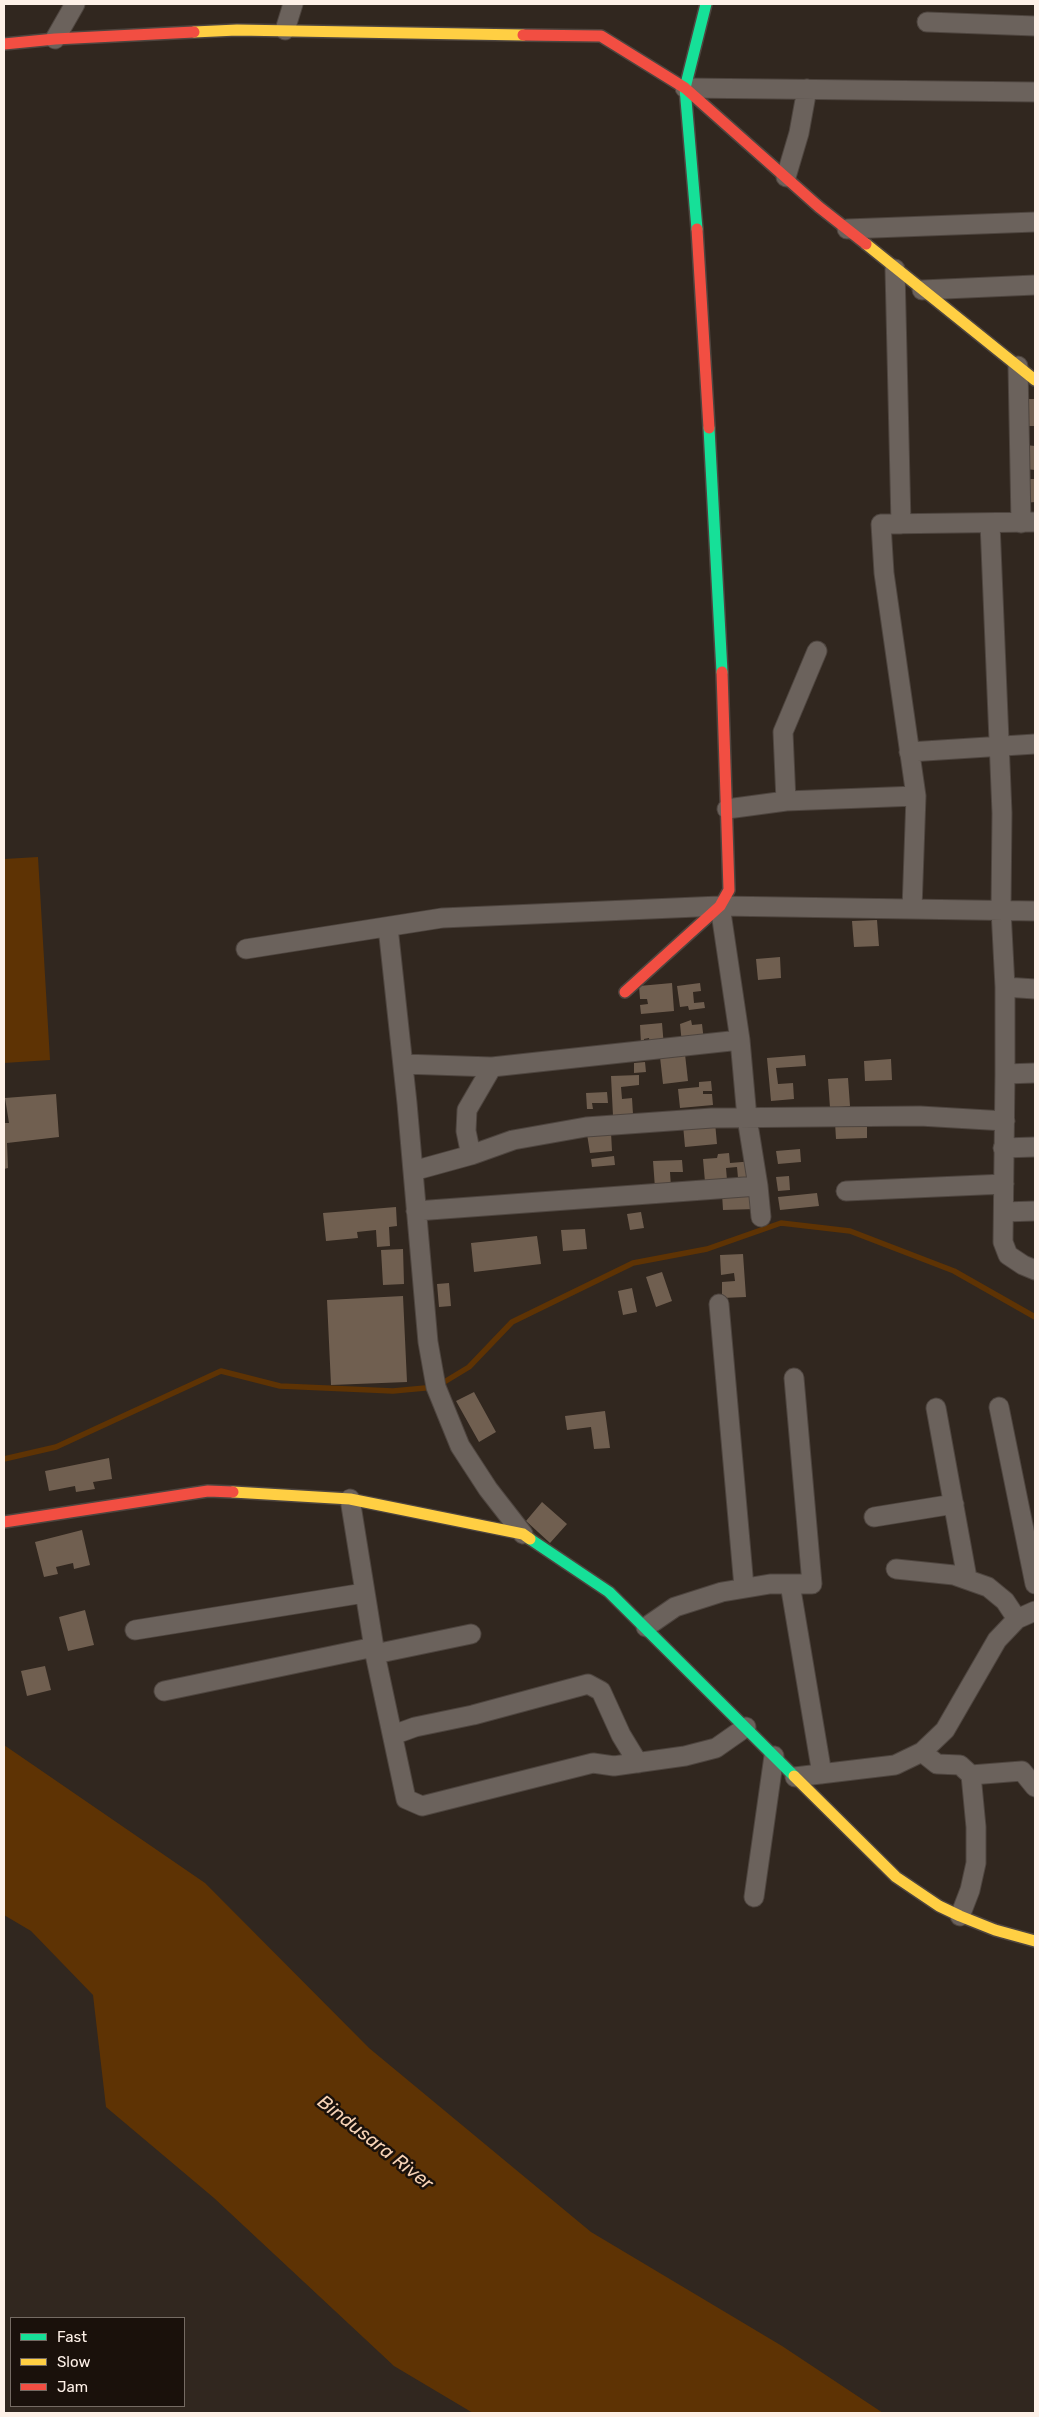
<!DOCTYPE html>
<style>
body{margin:0}
#map{position:relative;width:1039px;height:2417px;overflow:hidden;background:#31271f;font-family:Rubik,sans-serif}
canvas{display:block}
.frame{position:absolute;inset:0;border:5px solid #fef1e8;pointer-events:none}
.legend{position:absolute;left:10px;top:2317px;width:175px;height:90px;box-sizing:border-box;background:#1a110b;border:1px solid #756b63;margin:0;padding:6px 9px;list-style:none;font-size:15px;color:#fef1e8}
.legend li{display:flex;align-items:center;gap:10px;height:25px}
.legend b{width:25px;border:1px solid #756b63}
</style>
<div id="map">
<canvas width="1039" height="2417"></canvas>
<div class="frame"></div>
<ul class="legend">
<li><b style="height:6px;background:#16e098"></b>Fast</li>
<li><b style="height:6px;background:#ffcf43"></b>Slow</li>
<li><b style="height:6px;background:#f24e42"></b>Jam</li>
</ul>
</div>
<script>
const ctx = document.querySelector('canvas').getContext('2d');
ctx.lineJoin = 'round';
function paint(path, color) { ctx.fillStyle = color; ctx.fill(path, 'evenodd'); }
const toPath = rows => new Path2D(rows.map(r => 'M' + r).join(''));
function strokePath(path, color, width, dash) { ctx.strokeStyle = color; ctx.lineWidth = width; ctx.lineCap = dash ? 'butt' : 'round'; ctx.setLineDash(dash || []); ctx.stroke(path); }
function drawText(font, color, halo, rows, align = 'center') {
  ctx.font = font + ' Rubik,sans-serif'; ctx.lineWidth = 5; ctx.setLineDash([]); ctx.textBaseline = 'middle'; ctx.strokeStyle = halo; ctx.fillStyle = color; for (const [text, x, y, turn = 0] of rows) {
    ctx.save(); ctx.translate(x, y); ctx.rotate((+turn || 0) * Math.PI / 180); ctx.textAlign = isNaN(turn) ? turn : align; if (halo) ctx.strokeText(text, 0, 0); ctx.fillText(text, 0, 0); ctx.restore();
  }
}
const water = toPath([
 [38,857,50,1060,4,1063,4,859],
 [4,1745,205,1883,369,2048,591,2232,782,2346,883,2413,473,2413,394,2366,214,2198,106,2107,93,1995,31,1931,4,1915]
]);
const stream = toPath([
 [4,1459,56,1447,221,1371,280,1386,393,1391,436,1387,469,1367,512,1322,633,1263,707,1249,781,1223,850,1231,954,1271,1035,1317]
]);
const building = toPath([
 [1026,399,1035,399,1035,426,1025,426],
 [1026,445,1035,446,1035,470,1026,469],
 [1025,479,1035,479,1035,502,1025,503],
 [877,920,879,946,854,947,852,921],
 [780,957,781,978,758,980,756,959],
 [672,983,674,1011,641,1014,640,1005,648,1004,647,999,640,999,639,986],
 [700,983,701,991,693,992,694,1003,704,1002,705,1008,689,1010,688,1006,680,1007,677,986],
 [691,1020,692,1025,702,1024,704,1041,682,1044,680,1024],
 [662,1023,664,1047,650,1047,649,1038,644,1039,644,1044,641,1044,640,1025],
 [685,1054,688,1081,663,1084,660,1057],
 [805,1055,806,1066,776,1068,778,1084,793,1083,794,1099,771,1101,767,1058],
 [891,1059,892,1080,865,1081,864,1061],
 [645,1062,646,1072,634,1073,634,1063],
 [639,1075,639,1085,621,1087,622,1099,632,1098,633,1114,613,1116,611,1076],
 [848,1078,850,1106,830,1108,828,1079],
 [711,1081,712,1091,703,1091,703,1094,712,1094,713,1105,680,1108,678,1089,699,1087,699,1082],
 [607,1092,608,1103,592,1103,593,1109,587,1109,586,1093],
 [56,1094,59,1137,7,1143,8,1168,4,1169,4,1123,9,1123,5,1098],
 [715,1122,717,1144,685,1147,683,1125],
 [867,1122,867,1138,836,1139,835,1123],
 [611,1132,612,1151,590,1153,587,1134],
 [800,1149,801,1162,778,1164,776,1151],
 [729,1153,730,1163,754,1161,755,1176,738,1178,737,1167,726,1168,727,1180,705,1182,703,1159,717,1158,718,1154],
 [614,1156,615,1165,592,1167,591,1159],
 [682,1160,683,1172,670,1172,671,1187,655,1188,653,1161],
 [789,1176,790,1190,778,1191,776,1177],
 [755,1192,756,1209,723,1210,722,1194],
 [817,1193,819,1206,780,1210,778,1197],
 [396,1207,397,1226,389,1227,390,1246,377,1247,376,1230,357,1232,358,1238,326,1241,323,1213],
 [641,1212,644,1228,630,1230,627,1214],
 [585,1229,587,1249,563,1251,561,1230],
 [537,1236,541,1264,474,1272,471,1243],
 [403,1249,404,1284,383,1285,381,1250],
 [743,1254,746,1297,722,1298,722,1282,735,1281,734,1273,721,1275,720,1255],
 [662,1272,672,1301,656,1307,646,1277],
 [449,1283,451,1306,439,1307,437,1284],
 [632,1288,637,1312,623,1315,618,1291],
 [403,1296,407,1382,331,1385,327,1300],
 [474,1392,496,1432,479,1442,456,1401],
 [605,1411,610,1448,594,1449,591,1427,567,1430,565,1416],
 [109,1458,112,1479,93,1482,95,1489,76,1492,75,1486,49,1491,45,1471],
 [542,1502,567,1524,550,1543,526,1521],
 [82,1530,90,1565,74,1569,73,1563,56,1567,58,1574,44,1577,35,1542],
 [85,1610,94,1645,68,1651,59,1617],
 [45,1666,51,1690,27,1696,21,1671]
]);
const street = toPath([
 [927,22,1035,26],
 [285,30,293,4],
 [55,39,75,4],
 [685,88,1035,92],
 [786,177,799,133,807,89],
 [847,229,1035,222],
 [895,269,901,524],
 [922,290,1035,285],
 [1018,366,1021,523],
 [990,523,1002,813,1001,910,1005,987,1005,1074,1003,1242,1008,1255,1023,1265,1035,1270],
 [909,752,1035,744],
 [786,801,783,732,817,651],
 [727,809,786,801,916,796,884,573,881,524,1035,522],
 [720,906,740,1040,747,1118,758,1186,761,1217],
 [912,909,916,796],
 [388,927,407,1103,428,1342,436,1387,460,1446,488,1489,523,1534],
 [246,949,442,918,720,906,1035,911],
 [1005,987,1035,989],
 [403,1064,492,1067],
 [1005,1074,1035,1073],
 [1003,1148,1035,1147],
 [471,1155,466,1131,467,1110,492,1067,740,1040],
 [413,1171,471,1155,513,1140,586,1127,712,1118,920,1116,1005,1121],
 [846,1191,1004,1184],
 [416,1211,758,1186],
 [1004,1212,1035,1211],
 [719,1304,744,1587],
 [999,1407,1035,1584],
 [936,1408,967,1578],
 [350,1499,375,1654,406,1799,422,1806,593,1763,614,1766,685,1756,716,1748,746,1727],
 [874,1517,954,1504],
 [896,1569,954,1575,988,1587,1005,1601,1017,1619],
 [790,1584,822,1774],
 [646,1627,675,1607,722,1592,770,1584,812,1584,794,1378],
 [135,1630,364,1593],
 [375,1654,471,1634],
 [164,1691,374,1647],
 [393,1735,415,1727,473,1715,588,1684,601,1691,621,1735,638,1763],
 [922,1752,937,1764,960,1765,971,1775,1022,1771,1035,1787],
 [795,1777,895,1765,922,1752,945,1730,997,1640,1017,1619,1035,1611],
 [754,1897,774,1756],
 [960,1916,970,1890,976,1863,976,1827,971,1775]
]);
const fast = toPath([
 [697,229,685,88,706,4],
 [709,428,722,672],
 [530,1539,609,1592,794,1776]
]);
const slow = toPath([
 [194,32,237,30,523,35],
 [866,244,1035,380],
 [233,1492,350,1499,523,1534,530,1539],
 [794,1776,896,1877,939,1906,960,1916,995,1930,1035,1941]
]);
const jam = toPath([
 [523,35,601,36,685,88,819,207,866,244],
 [4,44,55,39,194,32],
 [697,229,709,428],
 [625,992,720,906,729,890,722,672],
 [4,1522,208,1491,233,1492]
]);
const waterNames = [
 ["Bindusara River",375,2143,38]
];
paint(water, '#5e3304');
strokePath(stream, '#5e3304', 5.5);
paint(building, '#705f50');
strokePath(street, '#4e453f', 21);
strokePath(fast, '#4e453f', 14);
strokePath(slow, '#4e453f', 14);
strokePath(jam, '#4e453f', 14);
strokePath(street, '#6b625c', 19);
strokePath(fast, '#16e098', 11);
strokePath(slow, '#ffcf43', 11);
strokePath(jam, '#f24e42', 11);
drawText('italic 19px', '#f7d3b6', '#1a110b', waterNames);
</script>
